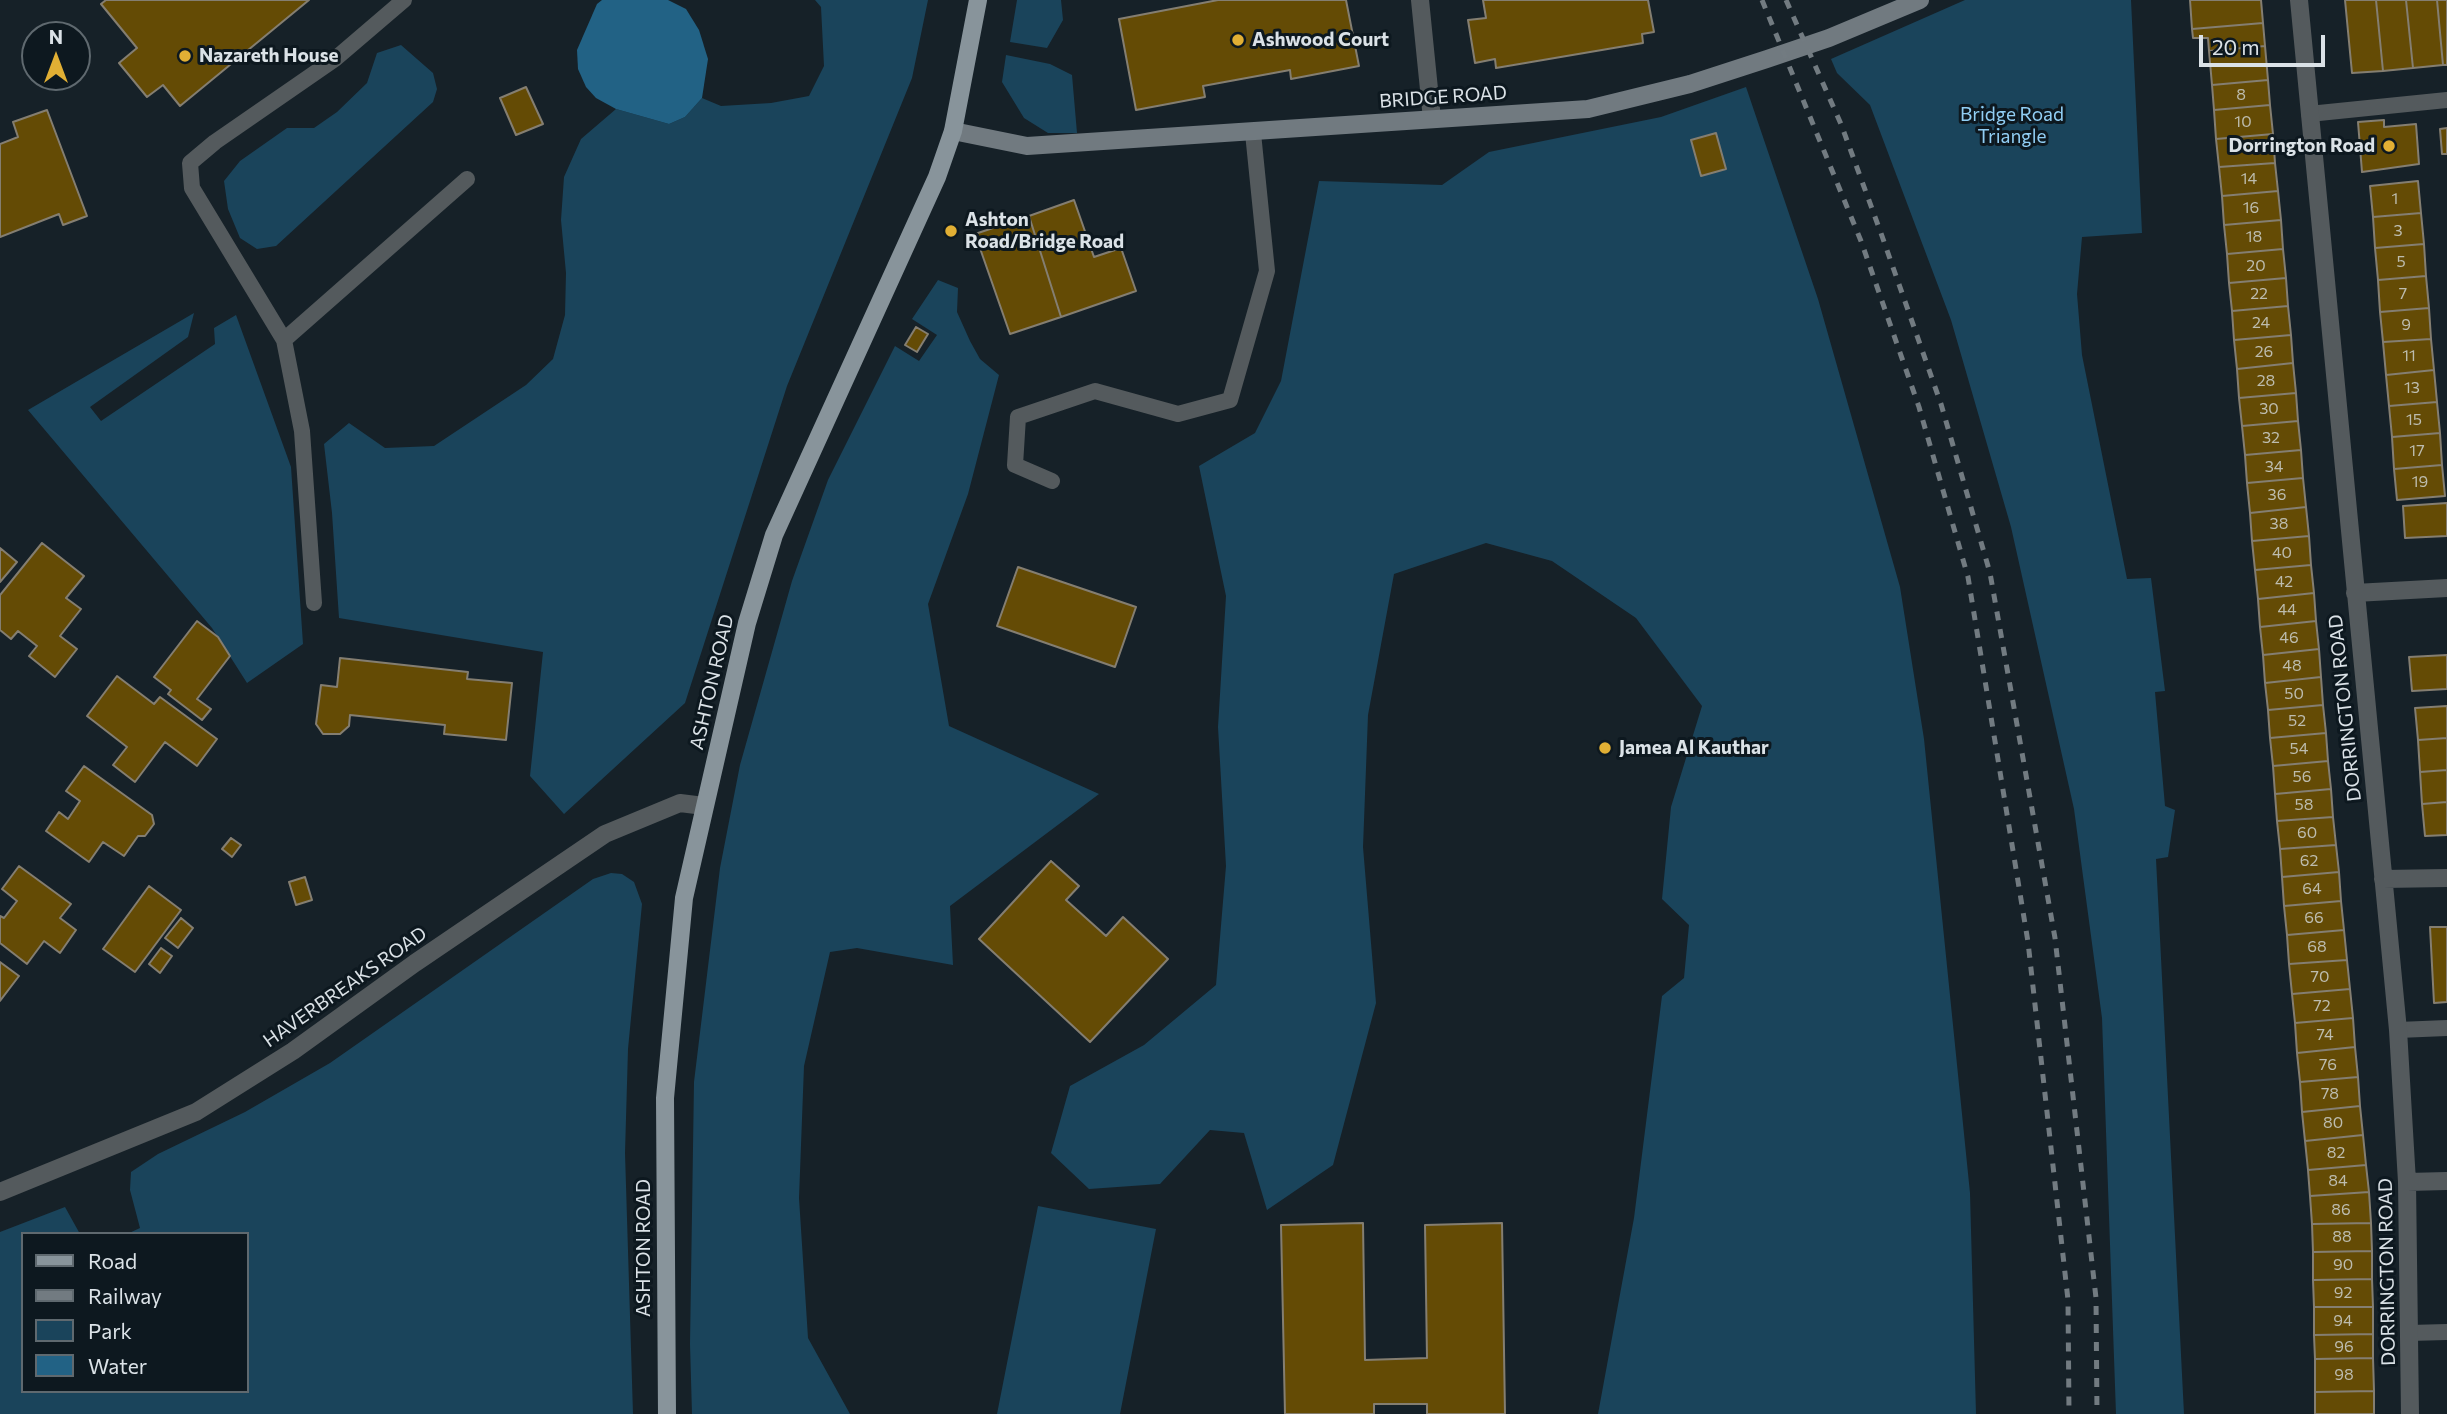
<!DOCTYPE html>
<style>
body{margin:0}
#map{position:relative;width:2447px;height:1414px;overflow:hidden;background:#162128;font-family:Commissioner,sans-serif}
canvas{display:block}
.legend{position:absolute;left:21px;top:1232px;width:228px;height:161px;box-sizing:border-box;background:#0d181f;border:2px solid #5f696f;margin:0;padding:9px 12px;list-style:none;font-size:21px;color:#dbe2e7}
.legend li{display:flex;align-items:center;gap:14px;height:35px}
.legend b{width:35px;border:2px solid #5f696f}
.north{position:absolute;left:21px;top:21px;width:70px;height:70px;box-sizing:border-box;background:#0d181f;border:2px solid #5f696f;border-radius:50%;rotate:0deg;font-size:19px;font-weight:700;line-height:28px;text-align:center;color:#dbe2e7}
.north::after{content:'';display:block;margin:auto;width:24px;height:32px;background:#e1af34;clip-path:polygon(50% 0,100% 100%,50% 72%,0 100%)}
.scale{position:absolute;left:2199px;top:35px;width:126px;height:32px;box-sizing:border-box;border:4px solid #dbe2e7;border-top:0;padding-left:9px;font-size:21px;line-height:24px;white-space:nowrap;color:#dbe2e7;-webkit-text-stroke:5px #0d181f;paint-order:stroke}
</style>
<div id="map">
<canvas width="2447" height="1414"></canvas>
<ul class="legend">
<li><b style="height:9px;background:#88949b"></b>Road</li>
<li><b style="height:9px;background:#727b81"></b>Railway</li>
<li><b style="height:19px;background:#1a445b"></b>Park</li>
<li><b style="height:19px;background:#226285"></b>Water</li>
</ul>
<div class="north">N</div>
<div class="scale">20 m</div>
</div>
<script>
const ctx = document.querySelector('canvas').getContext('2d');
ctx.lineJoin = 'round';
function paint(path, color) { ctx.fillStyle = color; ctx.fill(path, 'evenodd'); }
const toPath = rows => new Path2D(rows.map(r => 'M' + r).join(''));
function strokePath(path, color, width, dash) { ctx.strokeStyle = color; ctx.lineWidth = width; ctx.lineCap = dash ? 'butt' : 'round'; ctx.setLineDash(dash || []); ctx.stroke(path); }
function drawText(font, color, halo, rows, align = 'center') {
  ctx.font = font + ' Commissioner,sans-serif'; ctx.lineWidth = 6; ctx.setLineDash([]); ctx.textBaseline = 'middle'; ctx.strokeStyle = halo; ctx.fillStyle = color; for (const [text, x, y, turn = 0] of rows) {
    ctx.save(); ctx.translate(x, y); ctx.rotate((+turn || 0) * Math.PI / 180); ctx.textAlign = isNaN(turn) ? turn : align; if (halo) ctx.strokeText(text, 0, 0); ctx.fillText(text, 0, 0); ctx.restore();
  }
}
const green = toPath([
 [815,0,928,0,912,78,787,386,685,703,564,814,530,776,543,652,339,618,332,513,324,444,349,423,385,448,434,446,526,385,553,359,565,315,566,273,561,220,564,177,581,139,616,109,669,124,685,117,702,98,721,106,771,103,809,96,824,66,821,7],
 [1017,0,1061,0,1063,20,1047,48,1010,42],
 [1965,0,2131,0,2142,233,2082,237,2077,294,2082,355,2127,579,2151,578,2165,691,2155,692,2165,806,2175,810,2168,857,2156,859,2184,1414,2116,1414,2102,1018,2074,809,2011,527,1951,320,1870,105,1837,73,1831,59],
 [401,45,433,73,437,89,433,102,276,246,257,249,240,238,228,209,224,181,240,161,287,128,314,128,337,112,367,83,377,53],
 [1006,55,1050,64,1072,75,1077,133,1048,133,1024,118,1002,82],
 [1746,87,1818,299,1900,587,1924,739,1970,1193,1976,1414,1598,1414,1634,1218,1662,996,1684,978,1689,925,1662,899,1671,807,1702,706,1636,618,1552,561,1486,543,1394,574,1368,715,1363,847,1376,1003,1333,1165,1267,1210,1244,1133,1210,1130,1160,1184,1089,1189,1051,1153,1070,1086,1144,1045,1216,985,1226,866,1218,727,1226,596,1199,466,1255,433,1281,381,1319,181,1442,185,1489,152,1661,117],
 [938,280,958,288,957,312,970,341,980,359,999,375,968,494,928,604,949,726,1099,794,950,906,953,965,857,948,830,952,804,1066,799,1198,808,1338,850,1414,692,1414,690,1344,694,1082,720,868,740,765,792,581,828,480,895,346,919,361,937,335,912,319],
 [194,313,188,337,90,407,101,421,215,344,214,328,236,315,291,467,303,644,247,683,212,628,28,410],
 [611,873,622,874,634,882,642,904,628,1049,625,1153,633,1414,0,1414,0,1232,65,1207,80,1234,23,1234,23,1391,247,1391,247,1234,127,1234,140,1228,130,1190,131,1172,158,1154,245,1112,330,1063,593,879],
 [1038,1206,1156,1229,1120,1414,997,1414]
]);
const water = toPath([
 [602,0,668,0,686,9,699,30,708,59,702,98,685,117,669,124,616,109,596,98,586,87,578,69,577,50,597,4]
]);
const building = toPath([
 [106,0,309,0,180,106,163,85,147,97,119,63,137,48,101,4,106,0],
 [1218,0,1346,0,1359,66,1291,79,1290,70,1203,86,1205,97,1136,110,1119,19,1218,0],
 [1483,0,1648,0,1654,32,1642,34,1643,43,1496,68,1495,59,1475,63,1468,20,1486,18,1483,0],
 [2190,0,2261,0,2263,23,2192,29,2190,0],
 [2345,0,2376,0,2383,71,2352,73,2345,0],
 [2376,0,2406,0,2413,68,2383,71,2376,0],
 [2406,0,2437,0,2443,65,2413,68,2406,0],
 [2437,0,2447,0,2447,65,2443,65,2437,0],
 [2263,23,2265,46,2209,51,2208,38,2193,38,2192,29,2263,23],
 [2265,46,2268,80,2212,85,2209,51,2265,46],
 [2268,80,2270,105,2214,110,2212,85,2268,80],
 [526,87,543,124,516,135,500,98,526,87],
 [2270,105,2273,134,2216,139,2214,110,2270,105],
 [47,110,87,216,63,225,59,214,0,237,0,144,18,137,13,122,47,110],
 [2384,120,2384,127,2416,124,2419,164,2362,172,2358,122,2384,120],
 [2447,128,2447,154,2442,154,2440,129,2447,128],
 [1716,133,1726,169,1701,176,1691,140,1716,133],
 [2273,134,2275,163,2219,167,2216,139,2273,134],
 [2275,163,2278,191,2222,196,2219,167,2275,163],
 [2418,181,2421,213,2373,217,2370,186,2418,181],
 [2278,191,2281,220,2224,225,2222,196,2278,191],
 [1074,200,1094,257,1121,248,1136,291,1061,317,1029,216,1074,200],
 [2421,213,2424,244,2375,248,2373,217,2421,213],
 [1029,216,1061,317,1010,334,975,234,1029,216],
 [2281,220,2283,249,2227,254,2224,225,2281,220],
 [2424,244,2426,276,2378,280,2375,248,2424,244],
 [2283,249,2286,278,2229,283,2227,254,2283,249],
 [2426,276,2429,308,2380,312,2378,280,2426,276],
 [2286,278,2288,306,2232,311,2229,283,2286,278],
 [2288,306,2291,335,2234,340,2232,311,2288,306],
 [2429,308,2431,339,2383,342,2380,312,2429,308],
 [916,327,928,334,917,352,905,345,916,327],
 [2291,335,2293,363,2237,369,2234,340,2291,335],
 [2431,339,2434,370,2386,375,2383,342,2431,339],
 [2293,363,2296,393,2239,398,2237,369,2293,363],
 [2434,370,2437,402,2389,406,2386,375,2434,370],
 [2296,393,2298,421,2242,426,2239,398,2296,393],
 [2437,402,2440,433,2392,437,2389,406,2437,402],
 [2298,421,2301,450,2245,455,2242,426,2298,421],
 [2440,433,2442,465,2394,469,2392,437,2440,433],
 [2301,450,2303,478,2247,483,2245,455,2301,450],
 [2442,465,2445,496,2397,500,2394,469,2442,465],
 [2303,478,2306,507,2250,513,2247,483,2303,478],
 [2447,503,2447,536,2405,538,2403,506,2447,503],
 [2306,507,2309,536,2252,541,2250,513,2306,507],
 [2309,536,2311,565,2255,570,2252,541,2309,536],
 [42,543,84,576,66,598,81,609,60,636,77,649,55,677,29,656,37,646,18,631,11,639,0,630,0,595,42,543],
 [0,548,17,562,0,582,0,548],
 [2311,565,2314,593,2258,599,2255,570,2311,565],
 [1018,567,1136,607,1115,667,997,626,1018,567],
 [2314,593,2316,621,2260,627,2258,599,2314,593],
 [197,621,218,637,230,656,197,699,211,709,202,720,168,694,171,690,154,677,197,621],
 [2316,621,2319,649,2263,655,2260,627,2316,621],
 [2319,649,2321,677,2265,683,2263,655,2319,649],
 [2447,655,2447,689,2412,691,2409,657,2447,655],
 [340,658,468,672,467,679,512,683,506,740,444,734,445,725,350,715,349,726,340,734,323,734,316,724,321,685,337,687,340,658],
 [117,676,154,704,160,697,217,739,197,766,165,742,135,782,113,765,127,747,87,716,117,676],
 [2321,677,2323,705,2268,710,2265,683,2321,677],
 [2323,705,2326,733,2270,738,2268,710,2323,705],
 [2447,706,2447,738,2418,740,2415,708,2447,706],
 [2326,733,2328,761,2273,766,2270,738,2326,733],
 [2447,738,2447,770,2420,772,2418,740,2447,738],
 [2328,761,2331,789,2275,794,2273,766,2328,761],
 [84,766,152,815,154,824,145,836,138,836,124,856,103,842,89,862,46,831,59,812,68,819,80,801,66,791,84,766],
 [2447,770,2447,802,2422,804,2420,772,2447,770],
 [2331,789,2333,817,2277,821,2275,794,2331,789],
 [2447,802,2447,835,2425,836,2422,804,2447,802],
 [2333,817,2336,845,2280,849,2277,821,2333,817],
 [231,838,241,845,232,857,222,849,231,838],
 [2336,845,2339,872,2282,877,2280,849,2336,845],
 [1051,861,1079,886,1066,900,1106,936,1123,917,1168,959,1090,1042,979,939,1051,861],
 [19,866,71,904,60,918,76,930,60,953,44,941,27,964,0,943,0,916,4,918,17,901,2,889,19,866],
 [2339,872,2341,901,2284,906,2282,877,2339,872],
 [305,877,312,900,296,905,289,882,305,877],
 [149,886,181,910,135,972,103,949,149,886],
 [2341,901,2344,930,2287,935,2284,906,2341,901],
 [181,918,193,928,178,948,165,938,181,918],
 [2430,927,2447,927,2447,1002,2434,1003,2430,927],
 [2344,930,2347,960,2289,964,2287,935,2344,930],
 [161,948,172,956,160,973,149,964,161,948],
 [2347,960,2350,989,2292,994,2289,964,2347,960],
 [0,962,19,976,0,1001,0,962],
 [2350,989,2353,1018,2295,1023,2292,994,2350,989],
 [2353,1018,2355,1047,2297,1053,2295,1023,2353,1018],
 [2355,1047,2358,1077,2300,1082,2297,1053,2355,1047],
 [2358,1077,2360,1106,2302,1112,2300,1082,2358,1077],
 [2360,1106,2363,1135,2305,1141,2302,1112,2360,1106],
 [2363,1135,2366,1165,2308,1170,2305,1141,2363,1135],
 [2366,1165,2369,1192,2310,1196,2308,1170,2366,1165],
 [2369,1192,2371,1223,2312,1224,2310,1196,2369,1192],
 [1363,1223,1365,1360,1427,1358,1425,1225,1502,1223,1505,1414,1427,1414,1427,1404,1374,1404,1374,1414,1285,1414,1281,1225,1363,1223],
 [2371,1223,2372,1251,2313,1252,2312,1224,2371,1223],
 [2372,1251,2372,1279,2313,1280,2313,1252,2372,1251],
 [2372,1279,2373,1307,2314,1307,2313,1280,2372,1279],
 [2314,1307,2373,1307,2373,1334,2314,1335,2314,1307],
 [2373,1334,2373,1358,2315,1359,2314,1335,2373,1334],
 [2373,1358,2374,1391,2315,1392,2315,1359,2373,1358],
 [2374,1391,2374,1414,2315,1414,2315,1392,2374,1391]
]);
const lane = toPath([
 [2309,114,2447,100],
 [284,340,467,179],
 [1052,481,1015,465,1018,417,1095,391,1178,414,1230,400,1267,271,1253,133],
 [314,603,302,431,284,340,192,188,190,163,215,142,335,59,404,0],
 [2398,1030,2447,1028],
 [2409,1333,2447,1332]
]);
const street = toPath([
 [1420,0,1432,119],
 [2299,0,2398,1030,2407,1182,2410,1414],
 [2355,593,2447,588],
 [2383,879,2447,878],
 [2407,1182,2447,1181],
 [0,1192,196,1112,293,1051,415,963,605,834,680,803,704,806]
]);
const secondary = toPath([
 [953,131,1027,146,1588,109,1690,84,1767,59,1829,38,1920,0]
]);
const primary = toPath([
 [667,1414,665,1098,684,898,747,623,774,535,937,177,953,131,978,0]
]);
const rail = toPath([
 [1762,0,1861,241,1919,407,1968,577,2028,942,2068,1300,2069,1414],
 [1786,0,1841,124,1882,236,1941,404,1990,573,2055,938,2096,1298,2097,1414]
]);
const markers = [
 [1238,40,7,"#e1af34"],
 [185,56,7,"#e1af34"],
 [2389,146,7,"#e1af34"],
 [951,231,7,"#e1af34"],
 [1605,748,7,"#e1af34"]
];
const numberNames = [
 ["8",2241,95],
 ["10",2243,122],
 ["14",2249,179],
 ["1",2395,199],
 ["16",2251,208],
 ["3",2398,231],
 ["18",2254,237],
 ["5",2401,262],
 ["20",2256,266],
 ["22",2259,294],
 ["7",2403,294],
 ["24",2261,323],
 ["9",2406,325],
 ["26",2264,352],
 ["11",2409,356],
 ["28",2266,381],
 ["13",2412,388],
 ["30",2269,409],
 ["15",2414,420],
 ["32",2271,438],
 ["17",2417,451],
 ["34",2274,467],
 ["19",2420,482],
 ["36",2277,495],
 ["38",2279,524],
 ["40",2282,553],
 ["42",2284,582],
 ["44",2287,610],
 ["46",2289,638],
 ["48",2292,666],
 ["50",2294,694],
 ["52",2297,721],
 ["54",2299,749],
 ["56",2302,777],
 ["58",2304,805],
 ["60",2307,833],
 ["62",2309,861],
 ["64",2312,889],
 ["66",2314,918],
 ["68",2317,947],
 ["70",2320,977],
 ["72",2322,1006],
 ["74",2325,1035],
 ["76",2328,1065],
 ["78",2330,1094],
 ["80",2333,1123],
 ["82",2336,1153],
 ["84",2338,1181],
 ["86",2341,1210],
 ["88",2342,1237],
 ["90",2343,1265],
 ["92",2343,1293],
 ["94",2343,1321],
 ["96",2344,1347],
 ["98",2344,1375]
];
const poiNames = [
 ["Ashwood Court",1252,40],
 ["Nazareth House",199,56],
 ["Dorrington Road",2375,146,"right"],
 ["Ashton",965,220],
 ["Road/Bridge Road",965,242],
 ["Jamea Al Kauthar",1619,748]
];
const streetNames = [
 ["BRIDGE ROAD",1443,97,-4],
 ["ASHTON ROAD",712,682,-77],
 ["DORRINGTON ROAD",2345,708,-96],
 ["HAVERBREAKS ROAD",345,987,-35],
 ["ASHTON ROAD",644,1248,-90],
 ["DORRINGTON ROAD",2387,1272,-91]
];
const parkNames = [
 ["Bridge Road",2012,115],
 ["Triangle",2012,137]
];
paint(green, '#1a445b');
paint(water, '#226285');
paint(building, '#644b05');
strokePath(building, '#847e71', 2);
strokePath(lane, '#545a5d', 16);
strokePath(street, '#545a5d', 18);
strokePath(secondary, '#717a80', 18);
strokePath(primary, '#88949b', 18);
strokePath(rail, '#727b81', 5, [9, 9]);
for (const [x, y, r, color] of markers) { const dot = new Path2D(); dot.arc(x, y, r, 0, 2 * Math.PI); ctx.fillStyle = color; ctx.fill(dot); strokePath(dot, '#0d181f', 2.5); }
drawText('16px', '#bdbcae', null, numberNames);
drawText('bold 19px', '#dbe2e7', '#0d181f', poiNames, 'left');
drawText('19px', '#dbe2e7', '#0d181f', streetNames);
drawText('19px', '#91cef4', '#0d181f', parkNames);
</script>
